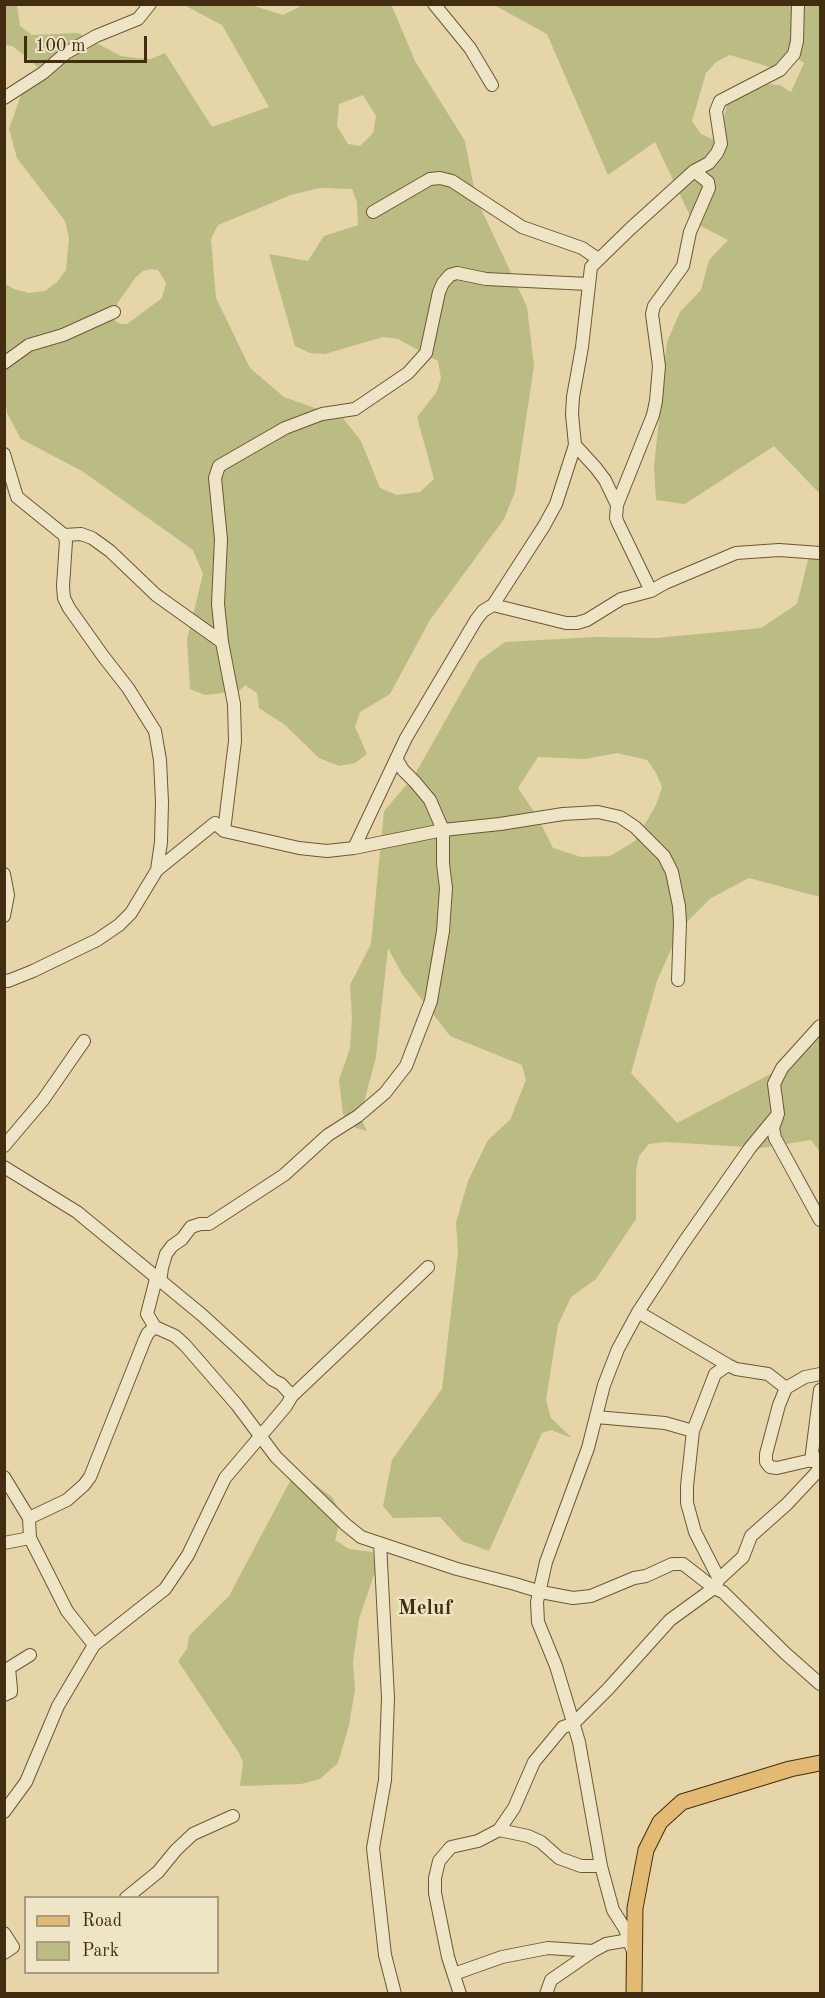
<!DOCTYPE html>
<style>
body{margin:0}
#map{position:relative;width:825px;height:1998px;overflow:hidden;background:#e5d5a8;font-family:"Old Standard TT",serif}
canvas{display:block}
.frame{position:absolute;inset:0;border:6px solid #432d11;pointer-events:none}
.legend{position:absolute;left:24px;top:1896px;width:195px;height:78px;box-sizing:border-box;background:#eee4c6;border:2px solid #aa9b7e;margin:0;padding:8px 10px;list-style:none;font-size:18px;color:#432d11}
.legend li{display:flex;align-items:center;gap:12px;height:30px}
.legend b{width:30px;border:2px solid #aa9b7e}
.scale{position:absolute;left:24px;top:36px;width:123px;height:27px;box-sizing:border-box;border:3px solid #432d11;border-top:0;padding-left:8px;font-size:18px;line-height:21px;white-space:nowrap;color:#432d11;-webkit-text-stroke:4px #eee4c6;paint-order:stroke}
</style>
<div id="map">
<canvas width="825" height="1998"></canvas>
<div class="frame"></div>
<ul class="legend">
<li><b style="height:8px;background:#e2ba74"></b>Road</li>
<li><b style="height:16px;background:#babc84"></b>Park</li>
</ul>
<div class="scale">100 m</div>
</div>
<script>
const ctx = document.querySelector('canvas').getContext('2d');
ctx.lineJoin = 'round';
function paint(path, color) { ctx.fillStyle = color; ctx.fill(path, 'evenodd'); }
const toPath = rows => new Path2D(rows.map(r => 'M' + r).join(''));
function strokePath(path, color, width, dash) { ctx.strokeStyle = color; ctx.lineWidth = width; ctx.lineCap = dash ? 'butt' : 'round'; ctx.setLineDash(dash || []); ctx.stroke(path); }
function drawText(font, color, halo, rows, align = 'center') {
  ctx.font = font + ' "Old Standard TT",serif'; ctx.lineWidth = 5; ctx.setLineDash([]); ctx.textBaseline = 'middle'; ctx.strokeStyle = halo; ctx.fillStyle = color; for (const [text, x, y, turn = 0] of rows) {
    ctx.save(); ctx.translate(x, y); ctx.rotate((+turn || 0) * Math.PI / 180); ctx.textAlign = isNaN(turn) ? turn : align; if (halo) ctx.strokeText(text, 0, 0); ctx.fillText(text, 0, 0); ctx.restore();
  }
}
const green = toPath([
 [391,4,415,61,465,141,476,198,527,307,534,366,515,492,504,519,430,620,390,694,360,712,355,727,367,754,355,763,339,766,319,758,285,725,259,708,257,693,245,685,239,691,205,695,190,689,187,639,203,574,193,550,82,471,21,439,7,413,4,385,4,283,14,289,29,293,45,291,57,282,66,270,69,238,65,221,17,158,9,129,24,87,43,72,24,55,12,46,5,45,5,5,17,5,20,26,32,35,78,33,121,56,136,58,151,59,165,53,212,127,269,107,222,25,184,5,251,5,283,15,303,5],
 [363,95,376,116,373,133,360,146,348,144,337,126,339,104],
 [320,188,352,189,357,202,358,225,324,236,308,261,269,254,295,346,310,353,325,354,383,337,398,339,438,361,441,378,436,393,417,417,434,479,420,492,397,495,380,488,361,441,343,418,284,397,250,368,216,298,211,239,218,225,291,195],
 [151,269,158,270,166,283,162,298,127,324,120,324,114,320,114,312,118,302,136,277,143,271],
 [494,5,820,5,820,494,774,446,685,504,656,500,654,467,667,342,680,312,701,290,709,260,728,240,693,222,655,142,608,175,547,34],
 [730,55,780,70,792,55,804,63,791,92,780,85,750,83,727,102,720,143,701,134,692,121,706,73,716,62],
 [809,556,820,558,820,897,749,878,711,898,680,929,657,981,631,1073,677,1123,782,1068,820,1030,820,1152,811,1140,761,1148,666,1142,649,1144,639,1156,636,1171,636,1219,596,1279,571,1297,558,1325,546,1400,551,1418,572,1438,551,1430,542,1433,489,1551,462,1541,440,1517,393,1518,383,1506,392,1460,442,1389,458,1252,456,1223,468,1181,488,1140,510,1120,526,1080,522,1065,450,1036,402,974,388,948,376,1057,360,1117,367,1131,353,1127,343,1114,339,1080,350,1048,352,1017,350,985,371,944,384,811,414,776,479,661,505,642,595,637,657,638,761,628,797,604],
 [617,753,647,760,656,773,662,787,656,805,635,841,610,856,581,857,553,848,537,816,518,788,538,757,585,759],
 [297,1468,299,1473,332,1497,342,1515,335,1540,349,1549,373,1552,375,1572,359,1619,353,1662,355,1690,349,1725,338,1763,320,1779,301,1784,240,1786,243,1762,239,1753,178,1661,187,1649,189,1636,229,1596]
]);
const minor = toPath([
 [434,4,470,48,492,85],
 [4,98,43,73,66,53,96,36,138,19,150,4],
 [373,212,430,179,440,178,452,181,522,227,582,248,598,259],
 [4,363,29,345,63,335,114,312],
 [575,445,596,468,605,480,617,505,616,518,618,523,651,591],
 [4,454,17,497,64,535,66,541,63,586,64,598,69,608,103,656,128,688,155,731,160,760,162,802,161,842,157,870,131,913,119,925,97,940,33,971,8,981,4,980],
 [617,505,653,415,656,401,659,366,652,314,654,306,683,266,690,232,709,188,708,182,694,171],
 [64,535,81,534,92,538,110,551,156,595,222,642],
 [493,605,566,623,577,623,587,620,621,599,651,591,665,583,736,553,779,550,820,553],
 [224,831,235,741,234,704,222,642,218,604,221,539,215,478,219,466,285,428,322,414,355,409,408,373,426,353,439,292,443,283,450,275,457,273,486,279,588,284],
 [354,848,406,738,476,620,483,611,493,605,544,526,556,504,575,445,572,414,573,397,582,347,591,267,630,229,694,171,709,163,717,153,721,144,716,111,720,101,780,70,794,54,797,41,798,4],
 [157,870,215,823,224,831,299,848,327,851,354,848,443,830,500,824,563,814,598,812,620,817,635,827,664,856,672,872,679,906,680,922,678,980],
 [4,874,8,895,4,916],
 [777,1117,773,1128,775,1138,820,1220],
 [4,1146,43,1100,84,1041],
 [4,1167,77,1212,202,1315,273,1380,281,1384,292,1396],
 [156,1279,147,1314,155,1327,175,1336,185,1345,237,1405,276,1457,345,1524,361,1537,457,1569,515,1584,541,1592,573,1598,591,1596,634,1578,646,1576,672,1564,683,1564,714,1588,723,1592,785,1653,820,1684],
 [160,1282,162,1268,166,1254,172,1246,182,1239,191,1227,200,1224,209,1224,284,1175,328,1135,358,1116,385,1093,406,1066,431,1001,443,931,446,888,443,864,443,830,430,800,415,782,403,770,397,760],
 [638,1312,728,1365,736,1369,768,1374,786,1388],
 [820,1374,805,1377,786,1388,779,1405,766,1454,766,1462,770,1467,777,1468,820,1458],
 [596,1417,665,1423,693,1431],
 [811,1461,820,1390],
 [4,1477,29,1518,30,1538,67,1611,94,1645],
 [29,1518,67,1500,84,1485,90,1477,145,1339,148,1333,155,1327],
 [4,1543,30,1538],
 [380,1543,388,1698,385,1780,373,1848,385,1955,395,1994],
 [719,1579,695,1532,687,1503,687,1486,693,1431,715,1374,728,1365],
 [4,1695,11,1692,11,1689,9,1668,30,1655],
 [4,1812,26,1782,58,1706,94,1645,165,1589,188,1555,225,1478,286,1406,292,1396,428,1267],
 [499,1830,528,1836,541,1842,559,1858,581,1866,601,1866],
 [126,1898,158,1872,176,1850,193,1834,233,1816],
 [4,1933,13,1947,4,1953],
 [632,1949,625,1929,613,1910,601,1866,579,1742,556,1666,538,1622,537,1602,546,1562,588,1448,604,1385,618,1349,638,1312,682,1245,750,1148,778,1114,774,1084,782,1068,820,1026],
 [454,1974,502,1957,548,1948,593,1951],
 [460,1994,448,1957,435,1893,435,1878,439,1861,451,1847,478,1841,499,1830,514,1808,534,1762,563,1727,573,1724,608,1689,670,1620,714,1588,719,1579,743,1557,751,1536,787,1504,817,1472,820,1464],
 [546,1994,551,1980,593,1951,606,1944,629,1940]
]);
const major = toPath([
 [634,1994,635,1908,646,1850,660,1822,682,1802,790,1769,820,1763]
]);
const quarterNames = [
 ["Meluf",425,1608]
];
paint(green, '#babc84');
strokePath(minor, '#6c5737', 14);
strokePath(major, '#432d11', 17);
strokePath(minor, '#eee4c6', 12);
strokePath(major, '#e2ba74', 15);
drawText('bold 21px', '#432d11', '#eee4c6', quarterNames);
</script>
